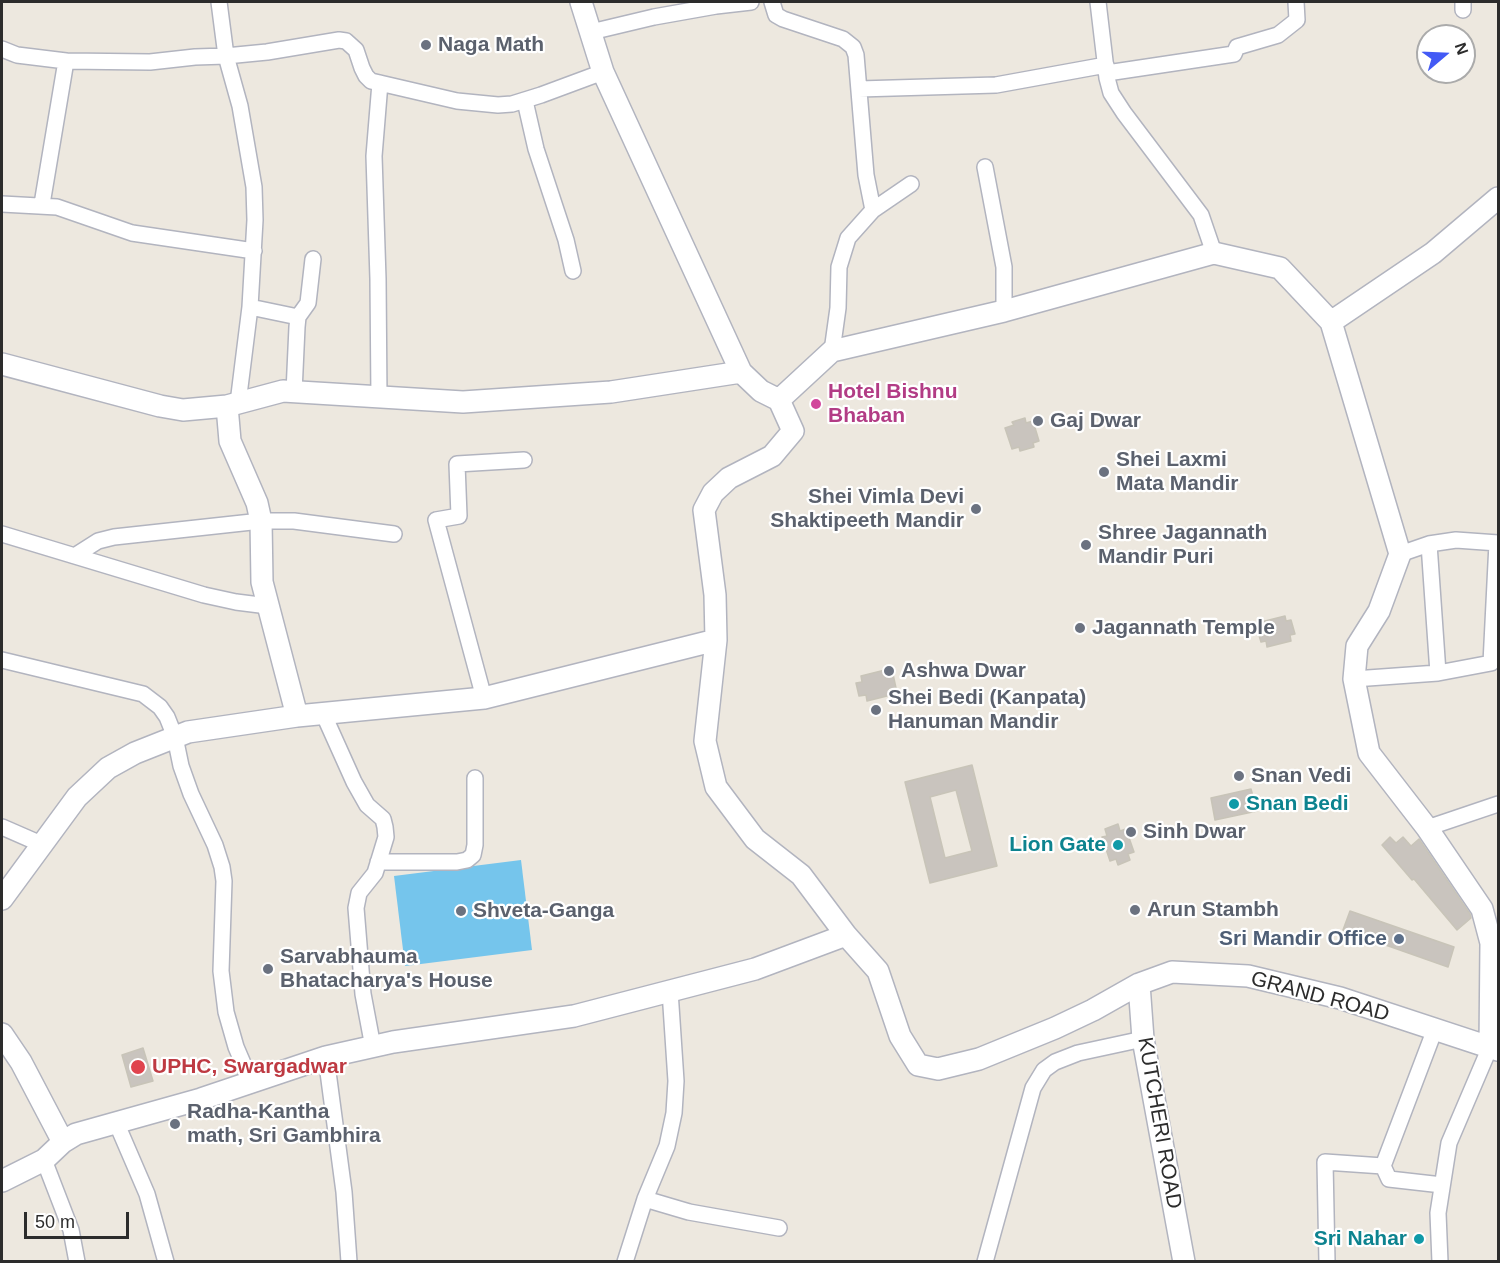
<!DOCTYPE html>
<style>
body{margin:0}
#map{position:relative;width:1500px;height:1263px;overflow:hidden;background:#ede8df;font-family:Arial,sans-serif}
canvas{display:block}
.frame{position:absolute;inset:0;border:3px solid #2c2c2c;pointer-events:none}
.north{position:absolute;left:1416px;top:24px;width:60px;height:60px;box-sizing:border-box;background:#fff;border:2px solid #ababab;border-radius:50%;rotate:71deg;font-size:16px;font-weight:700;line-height:24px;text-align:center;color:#2c2c2c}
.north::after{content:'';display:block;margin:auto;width:21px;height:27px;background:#435af5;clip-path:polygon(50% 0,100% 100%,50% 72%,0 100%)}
.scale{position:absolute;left:24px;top:1212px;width:105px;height:27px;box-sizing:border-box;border:3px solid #2c2c2c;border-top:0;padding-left:8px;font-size:18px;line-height:21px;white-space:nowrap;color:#2c2c2c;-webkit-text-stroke:4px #fff;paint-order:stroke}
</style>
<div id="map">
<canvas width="1500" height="1263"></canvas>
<div class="frame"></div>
<div class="north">N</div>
<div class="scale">50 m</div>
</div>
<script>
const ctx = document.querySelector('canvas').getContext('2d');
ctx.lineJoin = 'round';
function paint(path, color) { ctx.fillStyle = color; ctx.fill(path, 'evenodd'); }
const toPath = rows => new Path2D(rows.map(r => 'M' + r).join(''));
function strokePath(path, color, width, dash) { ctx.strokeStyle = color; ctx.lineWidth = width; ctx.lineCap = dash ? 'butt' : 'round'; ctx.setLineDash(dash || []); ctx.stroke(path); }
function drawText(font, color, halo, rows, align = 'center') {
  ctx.font = font + ' Arial,sans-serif'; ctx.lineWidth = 4.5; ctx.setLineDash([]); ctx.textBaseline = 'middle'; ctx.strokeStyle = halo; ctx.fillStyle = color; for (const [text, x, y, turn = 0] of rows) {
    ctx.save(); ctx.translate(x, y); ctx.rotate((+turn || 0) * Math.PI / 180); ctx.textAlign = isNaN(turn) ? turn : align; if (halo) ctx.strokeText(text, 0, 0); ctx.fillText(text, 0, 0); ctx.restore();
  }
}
const water = toPath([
 [521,860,532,950,405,966,394,876]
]);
const building = toPath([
 [1025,418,1026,423,1033,421,1039,441,1033,443,1034,447,1020,451,1019,447,1012,449,1005,428,1014,425,1012,422,1025,418],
 [1285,616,1286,621,1291,620,1295,634,1290,635,1291,641,1267,647,1266,641,1261,642,1257,629,1263,628,1261,622,1285,616],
 [885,670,886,676,893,674,896,688,889,689,891,695,867,701,866,695,859,696,856,683,862,682,861,676,885,670],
 [972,765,997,866,930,883,905,782,972,765],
 [956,790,972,851,945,858,930,797,956,790],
 [1251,789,1257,811,1215,820,1211,798,1251,789],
 [1118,824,1120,831,1126,829,1134,852,1128,854,1130,860,1118,865,1116,859,1110,861,1102,837,1107,836,1105,829,1118,824],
 [1390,837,1396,843,1403,837,1411,846,1419,839,1470,914,1471,918,1457,930,1414,879,1412,880,1382,845,1390,837],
 [1350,911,1454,947,1448,967,1343,930,1350,911],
 [143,1048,153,1081,131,1087,122,1055,143,1048]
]);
const street = toPath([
 [219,2,226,56,267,52,339,40,346,41,356,50,362,68,366,76,371,81,457,101,498,105,512,104,541,95,603,72],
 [772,2,776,15,783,19,843,39,853,47,856,55,866,175,873,210,911,184],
 [1098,2,1107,78,1111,93,1124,113,1201,215,1214,253],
 [1463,10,1463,2],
 [591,32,654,17,716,6,751,2],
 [2,49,17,55,66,61,150,62,195,57,226,56,240,106,254,187,255,220,250,307,238,403],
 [1107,73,1234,54,1237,47,1278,35,1297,20,1296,2],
 [859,89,996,85,1106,65],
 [525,101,536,149,566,240,573,271],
 [985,167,1004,267,1004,311],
 [2,204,57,207,132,233,254,251],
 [42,204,66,61],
 [250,307,298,317],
 [832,351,838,308,839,267,848,238,873,210],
 [294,392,297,327,298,317,308,303,313,259],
 [379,399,378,279,374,156,380,83],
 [2,534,204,595,236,602,268,606],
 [1429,544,1438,673],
 [1400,554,1429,544,1456,540,1498,543],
 [76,555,98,541,114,537,261,521,294,521,394,534],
 [2,660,143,694,160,707,167,717,175,737,181,766,191,794,215,845,222,867,224,881,221,971,226,1012,236,1047,251,1082],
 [1354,679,1438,673,1491,663,1497,543],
 [484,698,436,520,459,516,457,464,524,460],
 [323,713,354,782,367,805,383,819,385,827,386,837,375,873,359,893,356,908,363,994,373,1047],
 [2,827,41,844],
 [1427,828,1498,804],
 [378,862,457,862,467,860,473,855,475,845,475,778],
 [326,1057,344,1192,349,1262],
 [116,1122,147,1194,166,1262],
 [44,1160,71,1230,77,1262],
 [1383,1166,1435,1029],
 [645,1199,689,1212,779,1228],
 [625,1262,645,1199,667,1146,674,1113,676,1081,670,991],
 [985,1262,1033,1088,1044,1070,1055,1062,1078,1053,1143,1039],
 [1327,1262,1325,1162,1383,1166,1389,1179,1442,1185],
 [1440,1262,1438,1213,1449,1143,1490,1047]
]);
const secondary = toPath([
 [581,2,603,72,741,372,761,391,779,400,793,431,772,456,729,478,713,493,704,510,715,595,716,640,705,741,716,787,755,839,801,875,846,935,878,971,900,1036,918,1065,938,1069,979,1059,1055,1028,1093,1010,1139,984,1172,972,1248,976,1340,998,1498,1050],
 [1331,322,1433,253,1498,198],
 [2,364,160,406,183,410,227,406,283,391,463,402,611,392,741,372],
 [779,400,832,351,1004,311,1214,253,1280,268,1331,322,1400,554,1379,611,1357,646,1354,679,1369,753,1427,828,1482,909,1491,943,1490,1047],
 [227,406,230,441,257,503,261,521,262,582,297,716],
 [2,899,77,797,108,768,135,753,188,732,297,716,484,698,716,640],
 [1139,984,1143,1039,1184,1262],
 [2,1034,21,1062,63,1142],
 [2,1181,44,1160,63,1142,76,1134,201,1099,326,1057,393,1042,574,1016,755,969,846,935]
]);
const markers = [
 [426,45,6,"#6b7280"],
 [816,404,6,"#d1479c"],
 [1038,421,6,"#6b7280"],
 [1104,472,6,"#6b7280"],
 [976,509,6,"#6b7280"],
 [1086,545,6,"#6b7280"],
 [1080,628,6,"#6b7280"],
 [889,671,6,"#6b7280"],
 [876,710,6,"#6b7280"],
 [1239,776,6,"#6b7280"],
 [1234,804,6,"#0f9aa8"],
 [1131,832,6,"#6b7280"],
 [1118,845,6,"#0f9aa8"],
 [1135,910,6,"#6b7280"],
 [461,911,6,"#6b7280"],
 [1399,939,6,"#5c6f8a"],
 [268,969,6,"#6b7280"],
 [138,1067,8,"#e0444e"],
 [175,1124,6,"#6b7280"],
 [1419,1239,6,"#0f9aa8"]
];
const worshipNames = [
 ["Naga Math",438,45],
 ["Gaj Dwar",1050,421],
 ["Shei Laxmi",1116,460],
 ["Mata Mandir",1116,484],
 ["Shei Vimla Devi",964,497,"right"],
 ["Shaktipeeth Mandir",964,521,"right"],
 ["Shree Jagannath",1098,533],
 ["Mandir Puri",1098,557],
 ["Jagannath Temple",1092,628],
 ["Ashwa Dwar",901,671],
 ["Shei Bedi (Kanpata)",888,698],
 ["Hanuman Mandir",888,722],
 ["Snan Vedi",1251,776],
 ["Sinh Dwar",1143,832],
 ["Arun Stambh",1147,910],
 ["Shveta-Ganga",473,911],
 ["Sarvabhauma",280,957],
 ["Bhatacharya's House",280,981],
 ["Radha-Kantha",187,1112],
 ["math, Sri Gambhira",187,1136]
];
const hotelNames = [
 ["Hotel Bishnu",828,392],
 ["Bhaban",828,416]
];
const cultureNames = [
 ["Snan Bedi",1246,804,"left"],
 ["Lion Gate",1106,845],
 ["Sri Nahar",1407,1239]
];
const serviceNames = [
 ["Sri Mandir Office",1387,939]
];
const streetNames = [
 ["GRAND ROAD",1320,997,15],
 ["KUTCHERI ROAD",1159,1123,80]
];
const healthNames = [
 ["UPHC, Swargadwar",152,1067]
];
paint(water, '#75c5ec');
paint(building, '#c9c4be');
strokePath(building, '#c8c4b8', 1.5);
strokePath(street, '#b2b4bf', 18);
strokePath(secondary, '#b2b4bf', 24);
strokePath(street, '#fff', 15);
strokePath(secondary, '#fff', 21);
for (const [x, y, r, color] of markers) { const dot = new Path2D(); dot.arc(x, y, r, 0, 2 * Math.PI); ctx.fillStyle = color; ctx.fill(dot); strokePath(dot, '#fff', 2); }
drawText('bold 21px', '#5b616d', '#fff', worshipNames, 'left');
drawText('bold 21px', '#b23c85', '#fff', hotelNames, 'left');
drawText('bold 21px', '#0d838f', '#fff', cultureNames, 'right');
drawText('bold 21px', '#4e5e75', '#fff', serviceNames, 'right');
drawText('21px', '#2c2c2c', '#fff', streetNames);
drawText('bold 21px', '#be3a42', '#fff', healthNames, 'left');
</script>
